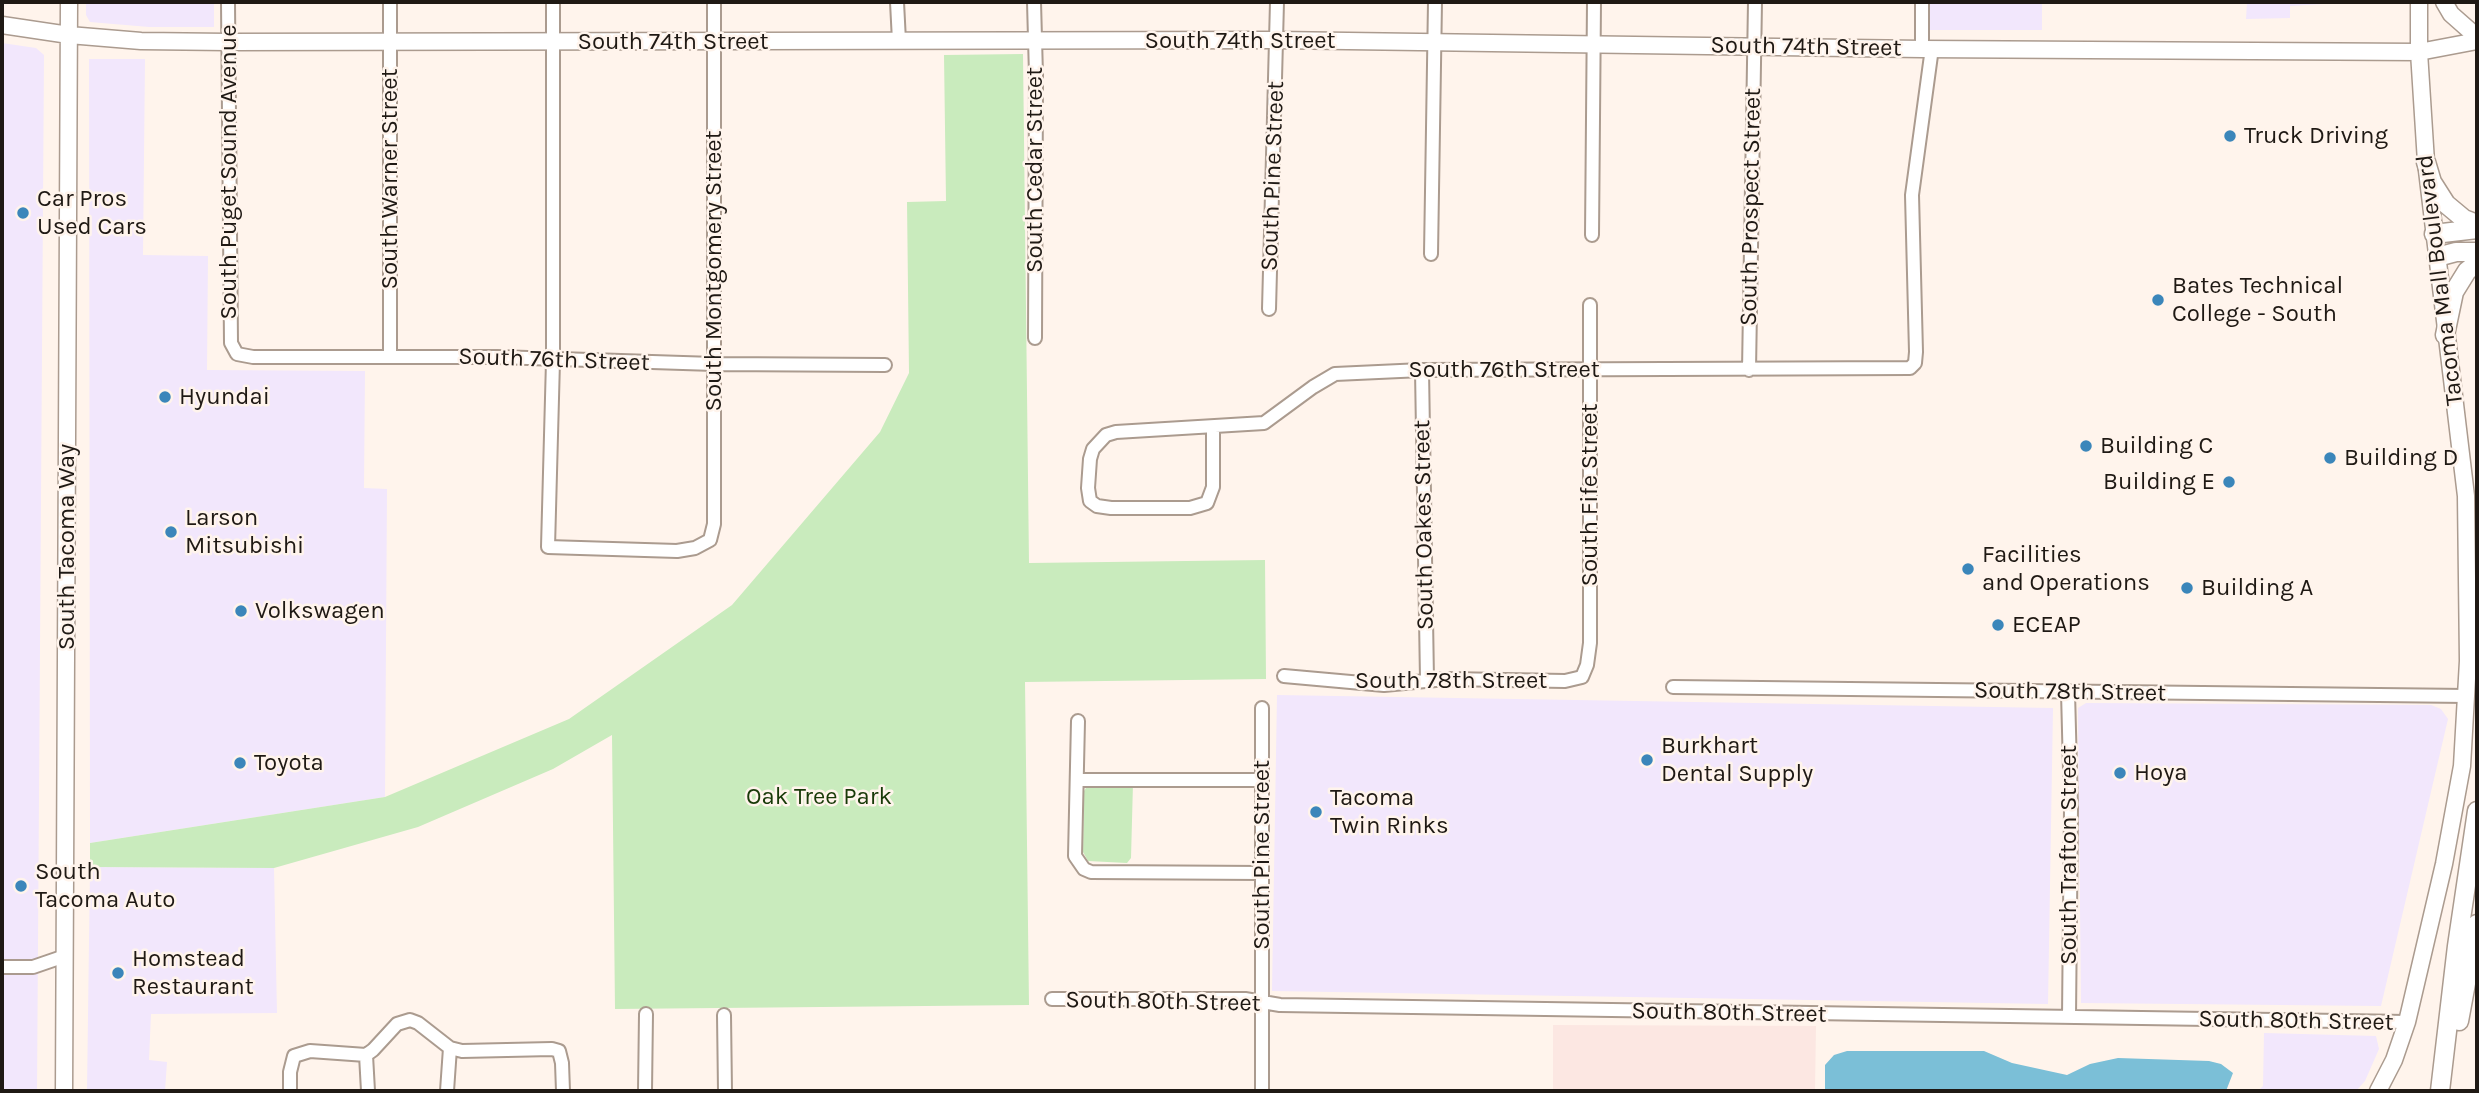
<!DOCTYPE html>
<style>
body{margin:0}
#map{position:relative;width:2479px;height:1093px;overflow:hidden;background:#fff4ec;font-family:Karla,sans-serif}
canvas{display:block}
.frame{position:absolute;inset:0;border:4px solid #1f1914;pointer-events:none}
</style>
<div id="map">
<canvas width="2479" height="1093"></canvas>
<div class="frame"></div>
</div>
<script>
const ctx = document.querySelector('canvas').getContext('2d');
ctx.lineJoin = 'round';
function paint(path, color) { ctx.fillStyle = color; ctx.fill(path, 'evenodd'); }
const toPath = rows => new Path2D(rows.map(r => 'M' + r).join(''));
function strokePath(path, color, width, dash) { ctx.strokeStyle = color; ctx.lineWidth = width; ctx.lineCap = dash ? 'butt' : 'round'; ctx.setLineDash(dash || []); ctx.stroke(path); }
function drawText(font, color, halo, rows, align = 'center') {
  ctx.font = font + ' Karla,sans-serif'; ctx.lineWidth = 5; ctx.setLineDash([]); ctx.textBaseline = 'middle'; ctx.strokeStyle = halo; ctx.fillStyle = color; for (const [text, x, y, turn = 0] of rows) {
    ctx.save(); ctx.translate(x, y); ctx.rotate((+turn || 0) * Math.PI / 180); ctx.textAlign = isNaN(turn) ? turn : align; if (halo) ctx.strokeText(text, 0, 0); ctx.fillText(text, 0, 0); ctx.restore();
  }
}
const commercial = toPath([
 [86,2,214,2,214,27,149,27,90,22,86,15],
 [1929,2,2042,2,2042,30,1929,30],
 [2247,2,2357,2,2290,6,2290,18,2246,19],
 [2,43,36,48,44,55,37,1091,2,1091],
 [89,59,145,59,143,255,208,256,207,370,365,371,364,488,387,489,385,797,90,843],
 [1277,695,2053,708,2048,1004,1272,991],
 [2086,703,2431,705,2441,709,2448,719,2381,1006,2081,1003,2078,717,2078,708],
 [90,867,274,868,277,1013,151,1014,149,1060,167,1062,165,1091,87,1091],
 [2264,1033,2376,1036,2379,1049,2365,1081,2356,1091,2258,1091,2263,1086]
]);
const industrial = toPath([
 [1553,1025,1816,1026,1815,1091,1553,1091]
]);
const green = toPath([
 [1023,54,1029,563,1265,560,1266,679,1025,682,1029,1005,615,1009,612,735,553,769,418,827,274,868,90,867,90,843,385,797,569,719,732,605,880,432,909,373,907,202,946,201,944,55],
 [1133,783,1131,858,1127,863,1088,861,1083,852,1084,791,1088,785]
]);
const water = toPath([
 [1847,1051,1984,1051,2012,1063,2067,1075,2090,1064,2118,1058,2209,1061,2221,1064,2233,1073,2226,1091,1825,1091,1825,1065,1834,1055]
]);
const minor = toPath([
 [228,2,231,343,237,354,253,357,497,357,714,364,885,365],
 [553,2,553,361,548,547,677,551,695,548,710,540,714,524,714,2],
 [897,2,899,41],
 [1034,2,1036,75,1035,338],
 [1922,49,1922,2],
 [1592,235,1594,2],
 [1431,254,1435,2],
 [1269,309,1277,2],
 [390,357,390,2],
 [1422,370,1427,680],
 [1749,370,1755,2],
 [1213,427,1213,487,1207,503,1190,508,1111,508,1097,506,1090,501,1088,488,1090,459,1093,449,1106,435,1116,432,1264,423,1313,387,1335,374,1422,370,1910,368,1915,363,1916,352,1912,195,1932,48],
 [1284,676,1384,685,1446,679,1565,681,1582,677,1587,665,1590,643,1590,305],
 [1673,687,2467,696],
 [2068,692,2071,808,2069,1017],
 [1078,721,1075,856,1084,869,1091,872,1262,873],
 [1078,780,1262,780],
 [2,967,33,967,65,956],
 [1052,999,1245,999,1280,1005,2407,1022],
 [724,1015,725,1091],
 [366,1055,368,1091],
 [290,1091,290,1072,294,1056,310,1051,366,1055,373,1050,397,1024,410,1020,418,1023,450,1048,462,1051,552,1049,559,1051,562,1063,563,1091],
 [447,1091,450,1048],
 [645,1091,646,1014],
 [1262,1091,1262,708]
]);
const major = toPath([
 [2444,2,2451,14,2477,37],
 [2,25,69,35,141,41,228,42,1276,40,1922,49,2419,52,2477,41],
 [64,1091,69,2],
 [2378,1091,2394,1060,2407,1022,2444,864,2462,766,2468,661,2466,496,2426,162,2419,52,2419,2]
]);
const highway = toPath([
 [2426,162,2432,182,2446,204,2464,219,2477,224],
 [2434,234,2477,229],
 [2437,257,2456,252,2477,252],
 [2445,335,2454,292,2467,271,2477,263],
 [2459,1021,2477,924],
 [2440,1091,2457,946,2477,811]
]);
const markers = [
 [2230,136,7,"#3b86ba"],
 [23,213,7,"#3b86ba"],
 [2158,300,7,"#3b86ba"],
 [165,397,7,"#3b86ba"],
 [2086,446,7,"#3b86ba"],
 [2330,458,7,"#3b86ba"],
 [2229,482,7,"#3b86ba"],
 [171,532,7,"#3b86ba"],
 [1968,569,7,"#3b86ba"],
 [2187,588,7,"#3b86ba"],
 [241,611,7,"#3b86ba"],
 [1998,625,7,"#3b86ba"],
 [1647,760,7,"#3b86ba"],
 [240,763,7,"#3b86ba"],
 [2120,773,7,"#3b86ba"],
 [1316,812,7,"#3b86ba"],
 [21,886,7,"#3b86ba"],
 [118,973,7,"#3b86ba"]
];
const streetNames = [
 ["South 74th Street",1240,41],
 ["South 74th Street",673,42],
 ["South 74th Street",1806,47,1],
 ["South Cedar Street",1035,170,-90],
 ["South Puget Sound Avenue",229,172,-90],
 ["South Pine Street",1273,176,-88],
 ["South Warner Street",390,179,-90],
 ["South Prospect Street",1751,207,-89],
 ["South Montgomery Street",714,271,-90],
 ["Tacoma Mall Boulevard",2440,280,-97],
 ["South 76th Street",554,360,2],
 ["South 76th Street",1504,370],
 ["South Fife Street",1590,495,-90],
 ["South Oakes Street",1424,525,-91],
 ["South Tacoma Way",67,547,-90],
 ["South 78th Street",1451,681],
 ["South 78th Street",2070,692,1],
 ["South Pine Street",1262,855,-90],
 ["South Trafton Street",2069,855,-90],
 ["South 80th Street",1163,1002,1],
 ["South 80th Street",1729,1013,1],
 ["South 80th Street",2296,1021,1]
];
const poiNames = [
 ["Truck Driving",2244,136],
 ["Car Pros",37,199],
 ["Used Cars",37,227],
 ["Bates Technical",2172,286],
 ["College - South",2172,314],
 ["Hyundai",179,397],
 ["Building C",2100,446],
 ["Building D",2344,458],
 ["Building E",2215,482,"right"],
 ["Larson",185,518],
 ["Mitsubishi",185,546],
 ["Facilities",1982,555],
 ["and Operations",1982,583],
 ["Building A",2201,588],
 ["Volkswagen",255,611],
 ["ECEAP",2012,625],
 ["Burkhart",1661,746],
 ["Dental Supply",1661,774],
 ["Toyota",254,763],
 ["Hoya",2134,773],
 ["Tacoma",1330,798],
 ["Twin Rinks",1330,826],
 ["South",35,872],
 ["Tacoma Auto",35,900],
 ["Homstead",132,959],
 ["Restaurant",132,987]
];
const parkNames = [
 ["Oak Tree Park",819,797]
];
paint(commercial, '#f2e7fc');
paint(industrial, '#fce7e2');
paint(green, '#c9ebbd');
paint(water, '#7bbfd7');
strokePath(minor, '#ab9b8f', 16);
strokePath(major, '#ab9b8f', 19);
strokePath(highway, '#ab9b8f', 21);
strokePath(minor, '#fff', 12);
strokePath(major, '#fff', 16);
strokePath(highway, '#fff', 18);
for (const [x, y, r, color] of markers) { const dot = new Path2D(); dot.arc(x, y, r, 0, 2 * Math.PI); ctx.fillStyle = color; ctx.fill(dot); strokePath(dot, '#fff4ec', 2.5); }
drawText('24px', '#1f1914', '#fff4ec', streetNames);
drawText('24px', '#1f1914', '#fff4ec', poiNames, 'left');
drawText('24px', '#183a08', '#fff4ec', parkNames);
</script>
